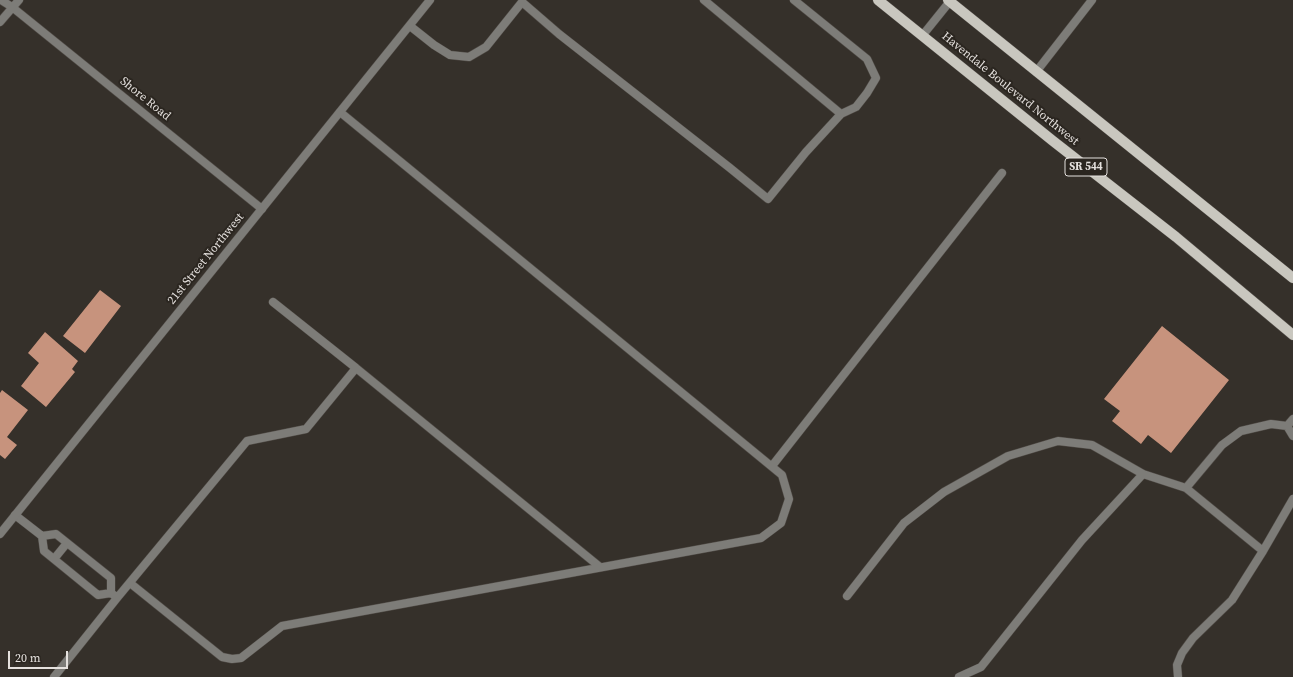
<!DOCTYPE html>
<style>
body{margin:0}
#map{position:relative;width:1293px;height:677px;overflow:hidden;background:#35302a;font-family:"Source Serif 4",serif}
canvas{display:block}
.scale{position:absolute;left:8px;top:651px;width:60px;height:18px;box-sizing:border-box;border:2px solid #e5e1de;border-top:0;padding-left:5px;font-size:12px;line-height:14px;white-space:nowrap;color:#e5e1de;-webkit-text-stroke:3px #2b2620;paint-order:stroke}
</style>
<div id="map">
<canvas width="1293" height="677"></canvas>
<div class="scale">20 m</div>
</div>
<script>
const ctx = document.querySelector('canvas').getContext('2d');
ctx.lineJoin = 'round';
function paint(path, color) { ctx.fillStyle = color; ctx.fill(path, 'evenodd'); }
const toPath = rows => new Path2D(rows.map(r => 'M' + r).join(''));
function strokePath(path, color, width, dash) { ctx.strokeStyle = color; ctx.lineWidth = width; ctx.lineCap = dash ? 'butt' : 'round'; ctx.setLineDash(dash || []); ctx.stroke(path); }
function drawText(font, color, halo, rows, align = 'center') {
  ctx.font = font + ' "Source Serif 4",serif'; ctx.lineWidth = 4; ctx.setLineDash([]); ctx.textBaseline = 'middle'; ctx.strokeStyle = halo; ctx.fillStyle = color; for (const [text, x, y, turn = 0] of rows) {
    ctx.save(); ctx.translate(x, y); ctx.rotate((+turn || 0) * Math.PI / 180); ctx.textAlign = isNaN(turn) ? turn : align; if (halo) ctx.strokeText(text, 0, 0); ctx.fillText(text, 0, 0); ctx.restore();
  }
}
const building = toPath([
 [100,290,121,306,85,353,63,336],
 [1162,326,1229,380,1171,453,1148,435,1141,444,1112,421,1120,411,1104,399],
 [45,332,78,361,72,369,75,372,46,407,21,386,39,363,28,353],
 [2,390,28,410,7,437,17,445,5,459,0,455,0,393]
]);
const service = toPath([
 [704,0,841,114],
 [410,26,434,45,450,55,469,57,486,47,522,2,559,34,730,168,768,199,806,152,841,114,856,107,867,93,876,78,867,59,794,0],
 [1287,426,1293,436],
 [1287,426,1293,419],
 [1186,488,1222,445,1241,431,1271,424,1287,426],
 [847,596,904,523,944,492,1008,456,1058,441,1092,445,1143,474,1186,488,1263,551],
 [959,677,981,667,1082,540,1143,474],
 [1178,677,1177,665,1182,653,1193,638,1232,600,1263,551,1293,499]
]);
const minor = toPath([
 [1,0,12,7,262,209],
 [0,22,19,0],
 [922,36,951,0],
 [1036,72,1092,0],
 [356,368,600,567],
 [772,466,1002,173],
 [15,515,42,536,56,534,111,578,111,593],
 [42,536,44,551,98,595,111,593,115,596],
 [54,559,67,543],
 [130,583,222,657,232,659,241,658,282,626,761,538,781,523,789,499,782,475,340,112],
 [54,677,117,598,247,441,306,429,356,368,273,302]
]);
const tertiary = toPath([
 [0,534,430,0]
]);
const primary = toPath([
 [878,0,1053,141,1176,237,1293,335],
 [948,0,1293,278]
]);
const shields = [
 [1086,167,42]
];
const shieldNames = [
 ["SR 544",1086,167]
];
const streetNames = [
 ["Havendale Boulevard Northwest",1010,89,39],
 ["Shore Road",145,99,39],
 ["21st Street Northwest",206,259,-51]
];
paint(building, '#c7937d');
strokePath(service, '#514c47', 9);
strokePath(minor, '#514c47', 9);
strokePath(tertiary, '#514c47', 9);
strokePath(primary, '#514c47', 11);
strokePath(service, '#7d7c78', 8);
strokePath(minor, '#7d7c78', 8);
strokePath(tertiary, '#7d7c78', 8);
strokePath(primary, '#c9c7bf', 10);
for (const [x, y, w] of shields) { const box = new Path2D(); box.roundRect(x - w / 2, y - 9, w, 18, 3); ctx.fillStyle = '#2b2620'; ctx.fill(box); strokePath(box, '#e5e1de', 1); }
drawText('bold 11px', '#e5e1de', null, shieldNames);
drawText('12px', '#e5e1de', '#2b2620', streetNames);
</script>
